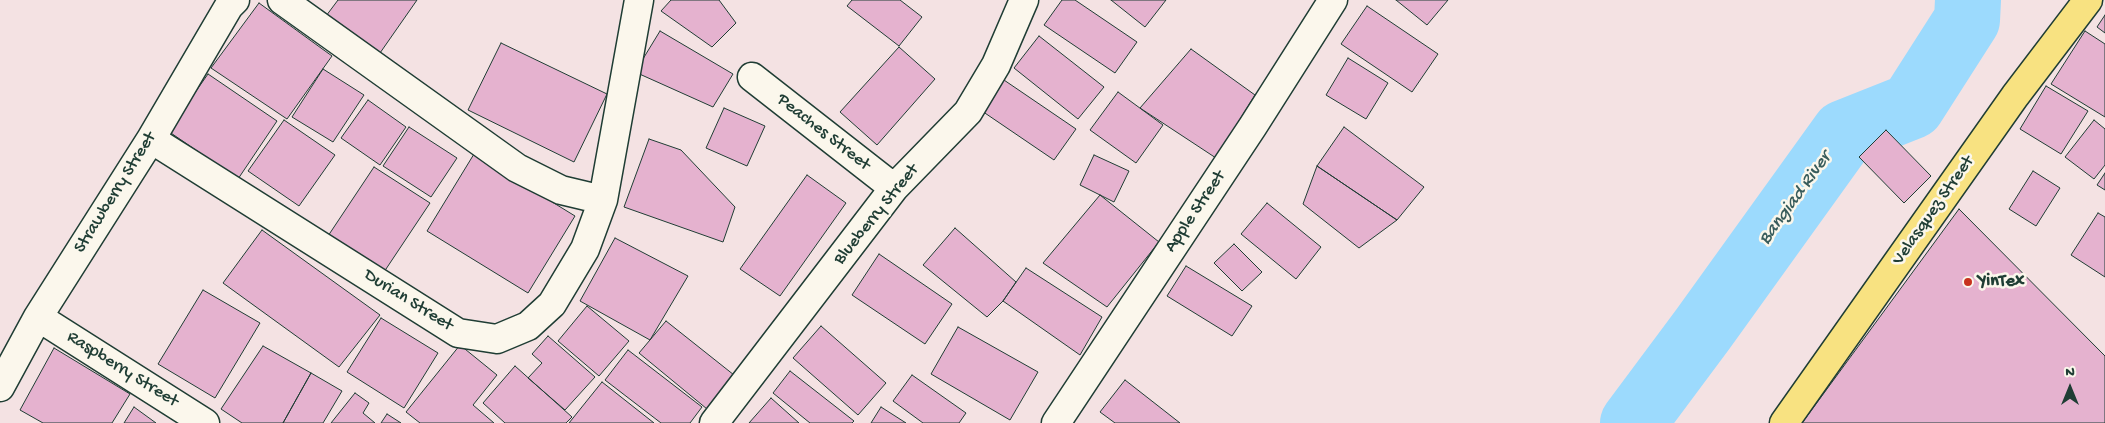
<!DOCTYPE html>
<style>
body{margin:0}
#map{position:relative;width:2105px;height:423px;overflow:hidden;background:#f4e2e3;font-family:"Gochi Hand",sans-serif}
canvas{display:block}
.north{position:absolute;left:2045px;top:363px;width:50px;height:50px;-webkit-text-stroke:4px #fbf7ec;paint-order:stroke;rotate:0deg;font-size:14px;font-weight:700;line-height:20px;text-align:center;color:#1f3d34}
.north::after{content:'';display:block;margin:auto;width:18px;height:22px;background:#1f3d34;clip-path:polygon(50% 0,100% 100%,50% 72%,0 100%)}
</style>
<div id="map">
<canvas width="2105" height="423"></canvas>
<div class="north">N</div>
</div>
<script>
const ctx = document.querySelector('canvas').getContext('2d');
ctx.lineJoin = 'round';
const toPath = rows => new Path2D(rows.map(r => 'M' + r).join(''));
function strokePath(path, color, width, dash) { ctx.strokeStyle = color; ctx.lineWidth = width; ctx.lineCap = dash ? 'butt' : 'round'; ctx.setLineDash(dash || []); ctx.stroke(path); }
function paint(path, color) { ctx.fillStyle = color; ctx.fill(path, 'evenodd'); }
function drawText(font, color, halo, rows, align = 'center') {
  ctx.font = font + ' "Gochi Hand",sans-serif'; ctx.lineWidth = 5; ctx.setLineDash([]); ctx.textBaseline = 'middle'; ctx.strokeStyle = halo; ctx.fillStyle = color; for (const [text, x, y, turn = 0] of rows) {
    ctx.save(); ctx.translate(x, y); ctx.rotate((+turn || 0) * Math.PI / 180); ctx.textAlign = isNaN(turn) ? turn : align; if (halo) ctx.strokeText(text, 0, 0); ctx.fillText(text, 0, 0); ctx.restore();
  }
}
const river = toPath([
 [1633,423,1703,329,1844,133,1912,106,1967,20,1968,0]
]);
const building = toPath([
 [338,0,417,0,380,53,326,16,338,0],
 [671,0,719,0,736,23,712,47,661,11,671,0],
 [852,0,900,0,922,17,899,46,847,6,852,0],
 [1062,0,1075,0,1137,42,1115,73,1044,25,1062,0],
 [1111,0,1166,0,1145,27,1111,0],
 [1396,0,1448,0,1427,25,1396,0],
 [259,3,332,56,287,119,211,68,259,3],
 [1367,6,1438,54,1412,92,1341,44,1367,6],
 [2105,15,2105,33,2097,27,2105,15],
 [660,31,733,74,713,107,635,72,660,31],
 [2085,31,2105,44,2105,117,2051,84,2085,31],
 [1039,36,1104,87,1078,119,1014,68,1039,36],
 [501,43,607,94,574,162,468,110,501,43],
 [899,47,935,79,877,145,840,112,899,47],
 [1191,49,1255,95,1216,158,1140,108,1191,49],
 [1348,58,1388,83,1366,119,1326,95,1348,58],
 [323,69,364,95,333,142,292,117,323,69],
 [208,74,277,121,238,179,168,131,208,74],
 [1001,78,1076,129,1054,160,979,109,1001,78],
 [2046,86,2088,111,2061,154,2020,129,2046,86],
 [1118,92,1163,125,1136,163,1090,130,1118,92],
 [368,100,406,127,380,165,341,138,368,100],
 [724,108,765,126,747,166,706,148,724,108],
 [284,120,335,155,299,206,248,171,284,120],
 [2094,120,2105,129,2105,165,2094,179,2065,157,2094,120],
 [409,127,457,158,431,197,383,166,409,127],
 [1344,127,1424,187,1397,220,1317,166,1344,127],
 [1886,130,1931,176,1904,203,1859,157,1886,130],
 [649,139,681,150,735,207,723,242,624,207,649,139],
 [474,154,575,216,528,293,427,231,474,154],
 [1094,155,1129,171,1114,202,1080,185,1094,155],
 [1317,166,1397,220,1359,248,1303,204,1317,166],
 [374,167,430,203,382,275,326,239,374,167],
 [2033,171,2060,188,2036,226,2009,209,2033,171],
 [2105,173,2105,190,2097,185,2105,173],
 [807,175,846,203,780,296,740,269,807,175],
 [1100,195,1159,242,1107,307,1043,263,1100,195],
 [1267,203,1321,247,1296,279,1241,234,1267,203],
 [1959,209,2105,356,2105,423,1802,423,1959,209],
 [2098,213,2105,217,2105,277,2071,255,2098,213],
 [955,228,1016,282,1003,301,987,317,923,265,955,228],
 [262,230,380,315,339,367,223,283,262,230],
 [615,238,688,276,650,340,580,301,615,238],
 [1234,244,1262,272,1242,291,1214,263,1234,244],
 [879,254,952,304,925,344,852,295,879,254],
 [1186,266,1252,306,1232,336,1167,296,1186,266],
 [1026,268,1102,317,1080,355,1003,301,1026,268],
 [203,290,260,323,215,398,158,364,203,290],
 [587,306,629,341,599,376,558,341,587,306],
 [381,318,438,353,404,408,347,372,381,318],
 [666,321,734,375,707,409,639,353,666,321],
 [821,326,886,383,858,415,793,358,821,326],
 [958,327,1038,372,1010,420,931,374,958,327],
 [548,336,595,377,565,410,528,378,542,363,532,354,548,336],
 [460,345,497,375,473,405,494,423,420,423,406,412,460,345],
 [263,346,311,373,283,423,242,423,221,409,263,346],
 [54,348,130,394,112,423,43,423,20,410,54,348],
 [628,350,702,407,690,423,661,423,605,380,628,350],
 [515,366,572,417,566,423,505,423,483,403,515,366],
 [790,371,854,421,852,423,810,423,773,393,790,371],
 [311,373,342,391,323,423,283,423,311,373],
 [912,375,966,413,959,423,923,423,893,401,912,375],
 [1125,380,1180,423,1115,423,1100,412,1125,380],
 [602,382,654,423,569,423,602,382],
 [355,393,369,403,363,413,375,423,331,423,355,393],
 [771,398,799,423,749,423,771,398],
 [134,407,156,423,124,423,134,407],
 [881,407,906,423,871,423,881,407],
 [387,414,401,423,381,423,387,414]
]);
const minor = toPath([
 [282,0,517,168,561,190,603,200],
 [752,77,894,188],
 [151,139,458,333,497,339,528,326,552,304,585,249,603,200,639,0],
 [38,317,205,423],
 [0,387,38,317,151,139,229,6,235,0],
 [714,423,894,188,968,112,996,65,1024,0],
 [1056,423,1253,126,1333,0]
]);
const major = toPath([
 [1784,423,2015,96,2088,0]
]);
const markers = [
 [1968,282,5,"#c8321e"]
];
const streetNames = [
 ["Peaches Street",823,133,38],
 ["Strawberry Street",116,193,-58],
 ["Velasquez Street",1934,211,-55],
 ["Apple Street",1196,212,-56],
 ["Blueberry Street",877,215,-51],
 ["Durian Street",408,301,32],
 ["Raspberry Street",122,370,32]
];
const poiNames = [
 ["YinTex",1978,282]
];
const waterNames = [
 ["Bangiad River",1796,199,-54]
];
strokePath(river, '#9cdafd', 66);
paint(building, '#e5b2cf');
strokePath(building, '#1f3d34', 1);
strokePath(minor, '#1f3d34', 31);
strokePath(major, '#1f3d34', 31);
strokePath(minor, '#fbf7ec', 28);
strokePath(major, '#f8e281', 28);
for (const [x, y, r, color] of markers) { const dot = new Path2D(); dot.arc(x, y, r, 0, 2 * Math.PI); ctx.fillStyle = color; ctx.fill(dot); strokePath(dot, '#fbf7ec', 2); }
drawText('18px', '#1f3d34', '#fbf7ec', streetNames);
drawText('bold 18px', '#1f3d34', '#fbf7ec', poiNames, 'left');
drawText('italic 19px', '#385c5c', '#fbf7ec', waterNames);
</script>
